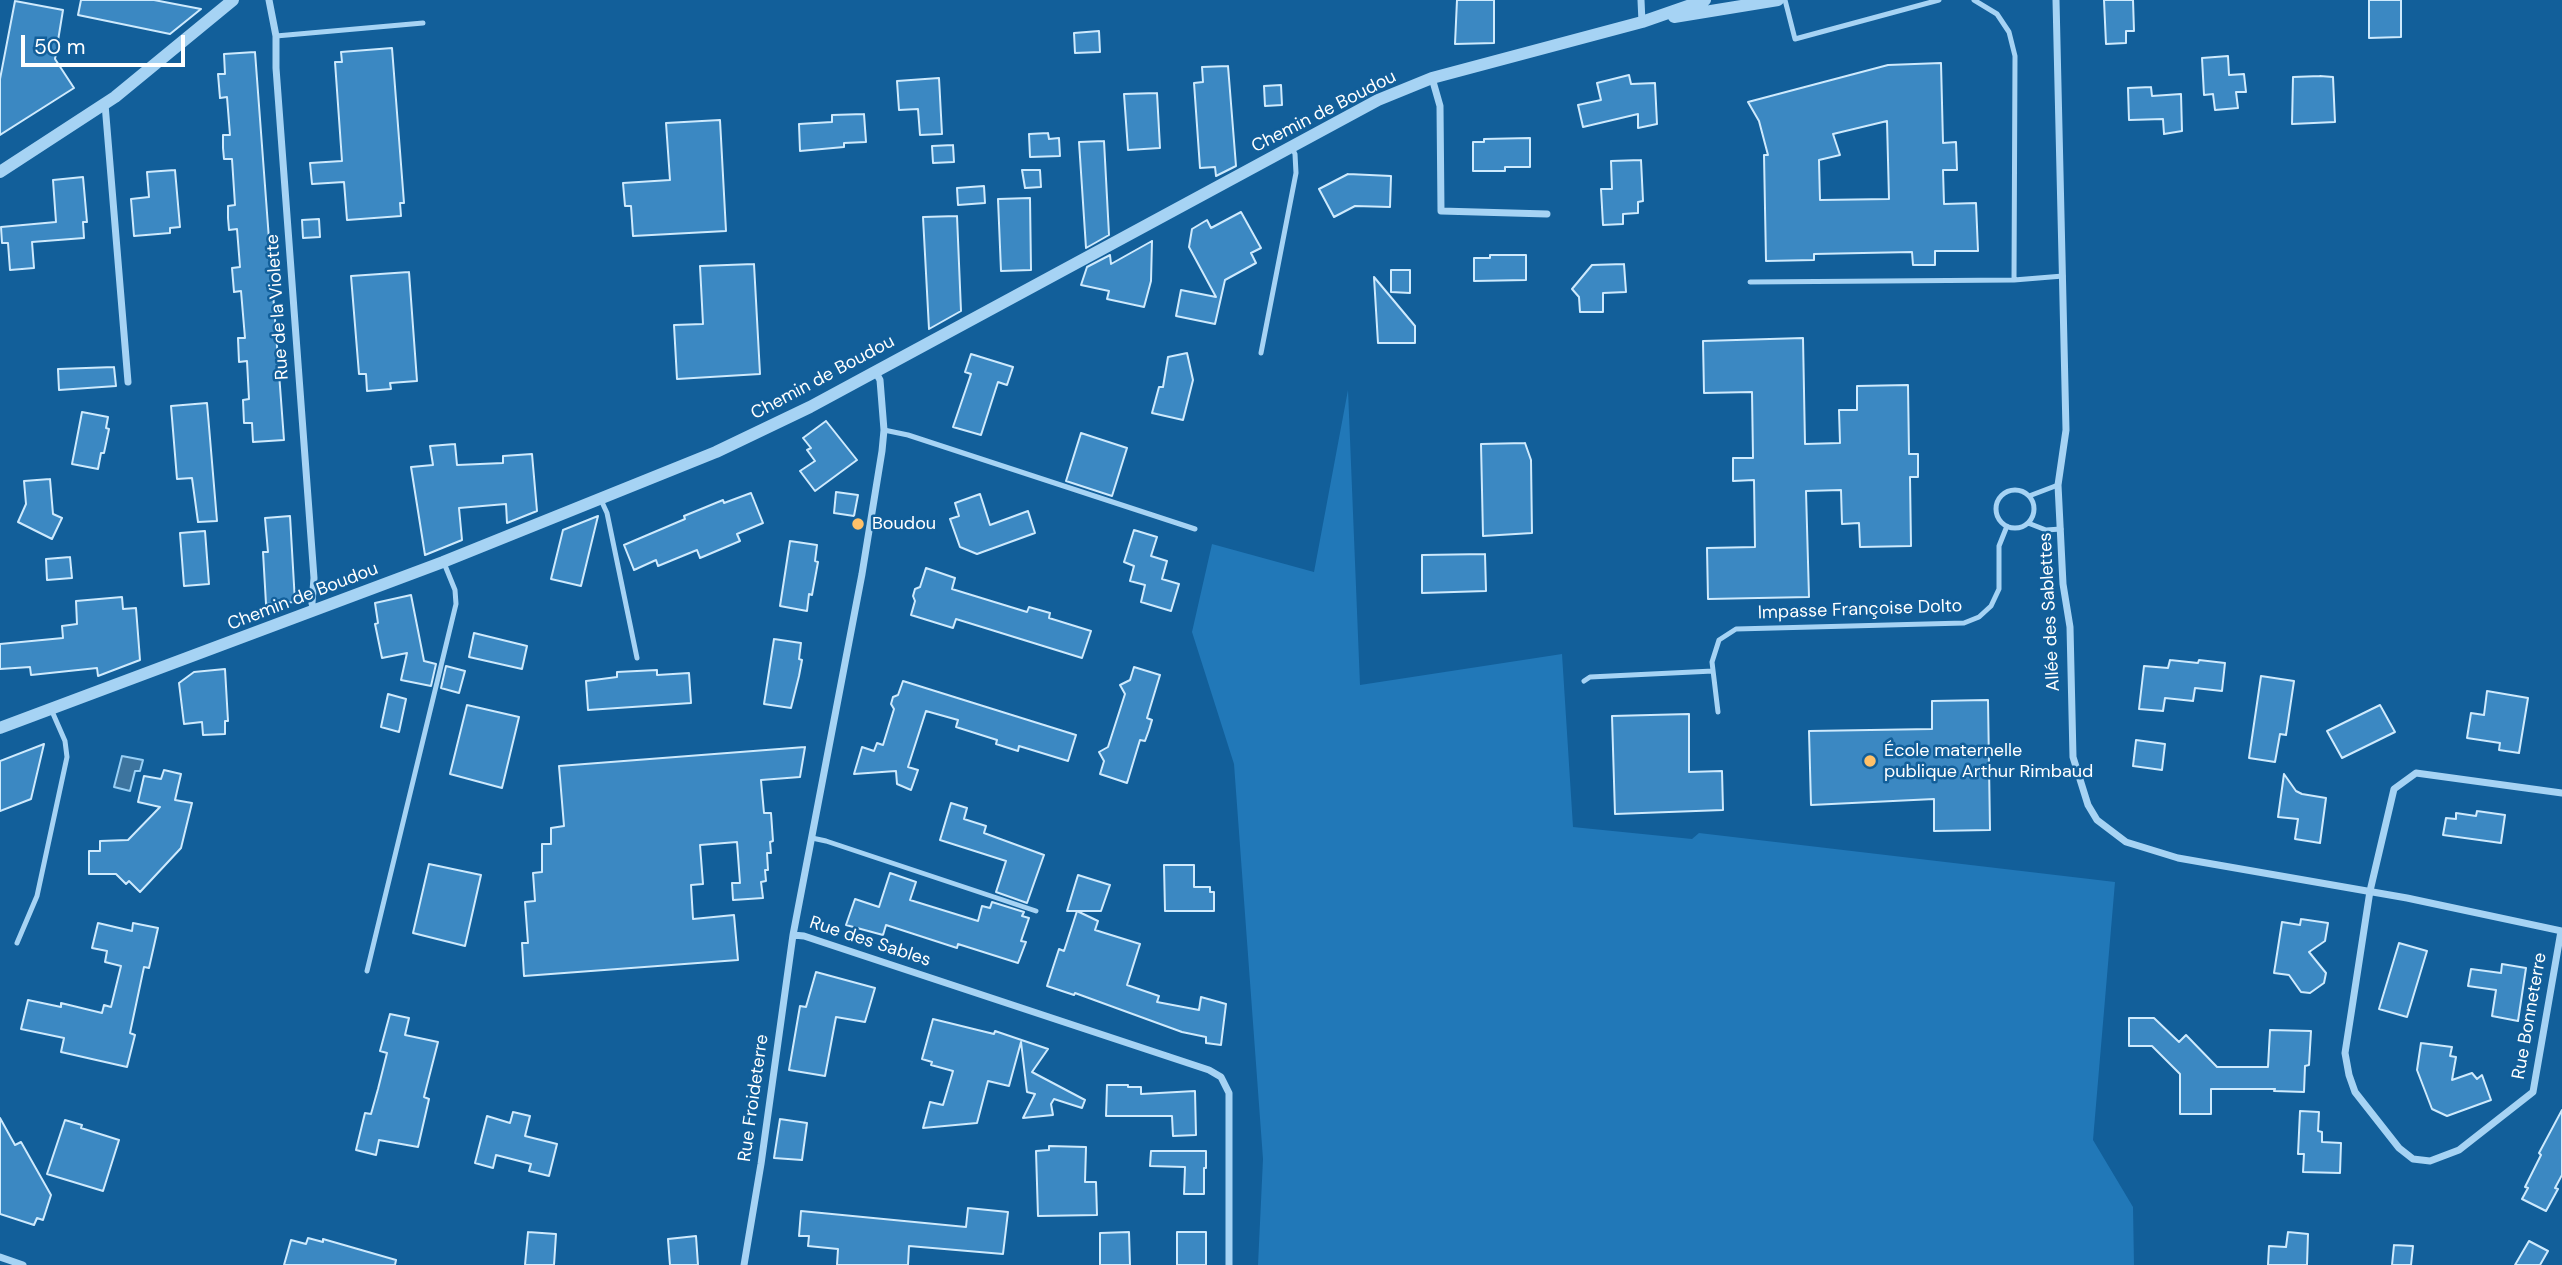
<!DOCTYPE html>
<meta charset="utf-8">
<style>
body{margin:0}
#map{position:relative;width:2562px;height:1265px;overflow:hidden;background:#125f9a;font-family:"DM Sans",sans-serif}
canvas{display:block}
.scale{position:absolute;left:21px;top:35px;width:164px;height:32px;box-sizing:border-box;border:4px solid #fff;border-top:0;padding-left:9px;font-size:21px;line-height:24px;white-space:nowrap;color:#fff;-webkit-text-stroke:5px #125f9a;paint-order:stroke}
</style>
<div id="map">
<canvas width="2562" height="1265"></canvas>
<div class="scale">50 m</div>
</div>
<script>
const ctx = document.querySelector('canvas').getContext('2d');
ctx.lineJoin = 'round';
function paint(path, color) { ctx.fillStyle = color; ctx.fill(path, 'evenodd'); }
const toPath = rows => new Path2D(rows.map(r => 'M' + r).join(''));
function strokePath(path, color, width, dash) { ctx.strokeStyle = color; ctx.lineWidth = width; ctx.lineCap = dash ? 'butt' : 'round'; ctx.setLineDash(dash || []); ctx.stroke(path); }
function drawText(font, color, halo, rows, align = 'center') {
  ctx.font = font + ' "DM Sans",sans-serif'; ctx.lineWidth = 5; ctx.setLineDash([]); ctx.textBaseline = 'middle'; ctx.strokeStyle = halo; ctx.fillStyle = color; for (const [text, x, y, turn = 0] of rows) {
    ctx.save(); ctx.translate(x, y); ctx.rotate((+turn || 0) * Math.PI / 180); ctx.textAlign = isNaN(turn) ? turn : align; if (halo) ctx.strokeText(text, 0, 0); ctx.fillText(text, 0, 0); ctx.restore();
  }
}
const green = toPath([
 [1348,390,1360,685,1562,654,1573,827,1692,839,1699,833,2115,882,2093,1140,2133,1207,2134,1265,1258,1265,1263,1159,1234,764,1192,632,1212,544,1314,572]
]);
const water = toPath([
 [122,756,143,760,140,771,135,771,130,791,114,787,122,756]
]);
const building = toPath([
 [81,0,154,0,201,9,170,34,78,15,81,0],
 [1457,0,1494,0,1494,43,1455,44,1457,0],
 [2104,0,2133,0,2134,31,2126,31,2126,43,2106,44,2104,0],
 [2369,0,2401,0,2401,37,2369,38,2369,0],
 [15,1,63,10,55,59,74,88,0,135,0,79,15,1],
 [1099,31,1100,52,1075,53,1074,33,1099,31],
 [392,48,404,203,400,203,401,216,347,220,344,182,312,184,310,163,342,161,335,62,342,62,341,52,392,48],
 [255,52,284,440,253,442,252,423,244,423,243,400,249,399,247,361,239,362,238,338,245,338,241,291,234,292,232,268,240,267,237,229,229,230,228,218,228,206,235,205,232,159,224,159,223,148,223,135,230,135,227,97,220,98,218,74,225,74,224,54,255,52],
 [2228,56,2229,75,2244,74,2246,92,2236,92,2238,108,2215,110,2213,94,2204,95,2202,58,2228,56],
 [1941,63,1943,143,1956,142,1957,170,1943,170,1944,204,1976,203,1978,251,1935,251,1935,265,1913,265,1912,252,1814,254,1814,260,1766,261,1764,155,1768,155,1759,121,1748,102,1888,65,1941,63],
 [1887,121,1889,199,1820,200,1819,160,1840,155,1833,134,1887,121],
 [1228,66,1236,166,1216,176,1215,167,1200,168,1194,83,1203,82,1202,67,1228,66],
 [1629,75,1631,84,1655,83,1657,124,1638,128,1638,114,1583,127,1578,105,1601,100,1597,83,1629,75],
 [2320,76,2333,77,2335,122,2292,124,2293,77,2320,76],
 [939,78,942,134,920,135,918,109,899,110,897,81,939,78],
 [1281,85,1282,105,1265,106,1264,86,1281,85],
 [2151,87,2152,96,2181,94,2182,131,2164,134,2163,119,2129,120,2128,88,2151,87],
 [1157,93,1160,148,1128,150,1124,94,1157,93],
 [864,114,866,142,844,143,844,147,800,151,799,124,832,122,832,115,864,114],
 [720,120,726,231,633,236,631,206,625,206,623,183,670,180,666,123,720,120],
 [1048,133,1049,139,1059,138,1060,156,1030,157,1029,134,1048,133],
 [1530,138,1530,167,1505,167,1505,171,1473,171,1473,142,1484,142,1484,139,1530,138],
 [1104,141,1109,235,1086,248,1079,142,1104,141],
 [953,145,954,162,933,163,932,146,953,145],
 [1641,160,1643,201,1638,202,1638,213,1623,214,1623,224,1603,225,1601,189,1612,189,1611,161,1641,160],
 [175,170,180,227,170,228,170,233,134,236,131,199,149,197,147,172,175,170],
 [1022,170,1040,170,1041,187,1025,188,1022,170],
 [1348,174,1391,176,1390,207,1355,206,1334,217,1319,189,1348,174],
 [83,177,87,222,83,222,84,238,32,242,34,268,10,270,8,243,2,243,1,227,56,222,53,180,83,177],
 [984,186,985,203,958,205,957,188,984,186],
 [1030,198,1031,270,1001,271,998,199,1030,198],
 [1241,212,1261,248,1251,253,1256,263,1225,280,1215,324,1176,316,1181,290,1216,297,1189,247,1192,229,1207,220,1211,228,1241,212],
 [957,216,961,311,929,329,923,217,957,216],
 [319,219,320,237,303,238,302,220,319,219],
 [1152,241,1151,281,1144,307,1107,299,1109,291,1081,285,1087,267,1110,255,1111,264,1152,241],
 [1490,255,1526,255,1526,280,1474,281,1474,258,1490,258,1490,255],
 [754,264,760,374,677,379,674,325,703,324,700,266,754,264],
 [1624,264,1626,292,1603,293,1603,312,1580,312,1579,297,1572,289,1592,265,1624,264],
 [1391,270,1410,270,1410,293,1391,292,1391,270],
 [409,272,417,381,390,383,391,389,367,391,366,374,359,374,351,276,409,272],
 [1374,277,1415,326,1415,343,1378,343,1374,277],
 [1803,338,1805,444,1840,443,1839,410,1857,410,1857,386,1908,385,1909,454,1918,454,1918,477,1910,477,1911,546,1860,547,1859,523,1842,524,1841,490,1806,491,1809,597,1708,599,1707,548,1755,547,1754,480,1733,481,1733,458,1753,458,1752,392,1704,393,1703,341,1803,338],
 [1187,353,1193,380,1183,420,1152,413,1159,387,1163,387,1168,357,1187,353],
 [971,354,1013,367,1007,385,998,382,981,435,953,427,971,374,965,372,971,354],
 [114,367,116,386,59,390,58,369,114,367],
 [207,403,217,521,198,522,192,478,177,479,171,406,207,403],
 [82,412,108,417,106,428,109,429,104,453,101,453,98,469,72,464,82,412],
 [826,421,857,460,815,491,800,471,815,461,807,450,811,448,803,438,826,421],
 [1081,433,1127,448,1112,496,1066,481,1081,433],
 [1525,443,1531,460,1532,533,1483,536,1481,444,1525,443],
 [455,444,457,465,503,463,503,456,532,454,537,511,507,523,506,504,459,508,462,540,425,555,411,467,433,465,430,446,455,444],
 [50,479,53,514,62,518,52,539,18,522,26,504,24,481,50,479],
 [836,492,858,495,854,516,834,513,836,492],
 [751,493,763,523,737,534,740,541,700,558,697,550,658,566,656,560,634,570,624,545,685,519,684,516,723,500,724,503,751,493],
 [980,494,990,525,1028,511,1035,533,977,554,960,547,950,519,959,516,955,503,980,494],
 [290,516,295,602,266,604,263,552,268,552,265,518,290,516],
 [598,516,581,586,551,579,563,530,598,516],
 [1134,530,1157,537,1151,556,1167,561,1162,579,1179,584,1171,611,1141,602,1145,585,1130,581,1134,566,1124,562,1134,530],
 [205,531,209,584,184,586,180,533,205,531],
 [790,541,817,545,815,561,818,562,812,595,809,594,807,611,780,606,790,541],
 [1485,554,1486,591,1422,593,1422,555,1485,554],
 [70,557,72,578,47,580,46,559,70,557],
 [926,568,955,578,952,589,1027,612,1029,607,1050,613,1049,618,1091,631,1082,658,956,619,953,628,911,615,915,601,913,596,915,589,920,587,926,568],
 [411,595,424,661,436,664,431,686,401,680,407,653,382,658,375,624,378,623,375,603,411,595],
 [122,597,123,609,136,608,140,660,98,676,97,668,31,675,30,667,0,669,0,644,63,638,62,626,77,624,76,601,122,597],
 [474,633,527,646,522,669,469,657,474,633],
 [774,639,801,643,799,659,802,660,799,676,791,708,764,704,774,639],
 [2170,660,2198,663,2199,660,2225,663,2222,691,2195,688,2193,701,2165,698,2163,711,2139,709,2144,666,2168,668,2170,660],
 [446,666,465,671,459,693,441,688,446,666],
 [1134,667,1160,675,1147,718,1152,720,1149,730,1145,741,1140,740,1127,783,1100,774,1104,761,1099,752,1108,747,1125,694,1120,685,1130,680,1134,667],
 [225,669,228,721,225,721,225,734,203,735,202,722,184,724,179,683,194,672,225,669],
 [657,670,657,675,689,673,691,703,588,710,586,681,617,677,617,672,657,670],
 [2261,676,2294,681,2286,735,2280,734,2275,762,2249,758,2261,676],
 [903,681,1076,735,1068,761,1019,746,1018,751,996,744,997,740,956,727,958,720,926,711,908,767,918,770,911,790,897,784,896,771,854,774,862,747,874,751,877,743,883,745,894,709,891,704,893,697,898,695,903,681],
 [2487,691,2528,698,2519,753,2499,750,2500,743,2467,738,2471,713,2484,715,2487,691],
 [388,694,406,699,399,732,381,727,388,694],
 [1988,700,1990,830,1934,831,1934,799,1811,805,1809,731,1932,729,1932,701,1988,700],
 [467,705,519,717,502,788,450,774,467,705],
 [2380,705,2395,732,2342,758,2327,731,2380,705],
 [1689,714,1689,772,1722,771,1723,810,1615,814,1612,716,1689,714],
 [2136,740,2165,744,2162,770,2133,766,2136,740],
 [44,744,31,799,0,811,0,761,44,744],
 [805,747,800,777,761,780,764,813,771,813,773,841,770,842,771,853,767,853,768,870,765,870,766,881,761,882,763,898,733,900,732,883,740,883,737,842,700,845,703,884,691,885,693,919,734,915,738,960,524,976,522,943,528,943,525,902,535,901,533,873,542,872,542,844,551,844,551,828,564,826,559,766,805,747],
 [164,770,181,774,175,800,192,803,181,848,140,892,129,881,126,884,116,874,89,874,89,851,100,851,100,841,128,840,160,807,138,802,144,776,161,779,164,770],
 [2284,774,2296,791,2302,794,2326,798,2320,843,2295,839,2298,819,2278,817,2284,774],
 [951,803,967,808,964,819,986,826,984,833,1044,855,1027,903,996,892,1006,861,940,840,951,803],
 [2477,811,2505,815,2501,843,2443,835,2446,818,2456,819,2456,813,2476,816,2477,811],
 [429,864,481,875,465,946,413,933,429,864],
 [1164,865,1194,865,1194,887,1210,887,1210,892,1214,892,1214,911,1165,911,1164,865],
 [890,873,916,882,910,900,978,921,982,906,990,908,992,902,1024,912,1022,916,1029,918,1021,941,1026,942,1018,963,958,944,957,948,886,925,883,935,846,925,855,899,879,907,890,873],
 [1078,875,1110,885,1101,911,1067,911,1078,875],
 [1077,911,1098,921,1095,930,1140,944,1127,985,1159,996,1157,1002,1199,1010,1201,997,1226,1004,1221,1045,1206,1043,1206,1037,1182,1032,1075,993,1074,995,1047,986,1059,949,1064,951,1077,911],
 [2301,919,2328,923,2325,941,2309,952,2326,973,2324,983,2310,993,2301,992,2289,975,2274,973,2282,922,2300,925,2301,919],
 [98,923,132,931,133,923,158,928,149,968,144,967,130,1033,135,1035,127,1067,61,1052,64,1038,21,1029,28,1000,61,1007,61,1003,102,1013,104,1005,111,1007,121,966,105,962,107,951,92,948,98,923],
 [2399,943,2427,951,2407,1017,2379,1009,2399,943],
 [2502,964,2526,968,2518,1021,2492,1016,2496,990,2468,986,2471,969,2501,973,2502,964],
 [816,972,875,988,865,1022,836,1017,825,1076,789,1070,800,1006,806,1007,816,972],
 [390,1014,409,1018,405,1035,438,1042,424,1097,429,1099,418,1147,379,1140,376,1155,356,1150,365,1113,371,1114,378,1089,387,1053,380,1051,390,1014],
 [2129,1018,2154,1018,2179,1042,2186,1035,2217,1067,2268,1067,2270,1030,2311,1031,2309,1065,2305,1066,2304,1092,2274,1091,2275,1089,2211,1089,2211,1114,2180,1114,2180,1074,2152,1046,2129,1046,2129,1018],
 [933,1019,994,1034,995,1031,1048,1049,1032,1072,1085,1100,1082,1108,1054,1099,1051,1104,1053,1115,1023,1118,1035,1094,1027,1092,1021,1042,1009,1086,988,1081,977,1123,923,1128,930,1102,943,1105,953,1071,931,1065,932,1062,922,1059,933,1019],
 [2421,1043,2452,1047,2450,1056,2456,1057,2452,1080,2472,1073,2477,1079,2482,1075,2491,1100,2447,1116,2432,1109,2417,1070,2421,1043],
 [1107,1085,1128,1085,1128,1087,1141,1087,1141,1094,1195,1091,1196,1135,1173,1136,1172,1116,1106,1116,1107,1085],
 [2562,1110,2562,1175,2555,1188,2558,1189,2546,1211,2522,1199,2528,1188,2525,1187,2541,1155,2539,1153,2562,1110],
 [2300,1111,2319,1112,2318,1131,2322,1132,2322,1142,2341,1143,2340,1173,2303,1172,2304,1154,2298,1154,2300,1111],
 [513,1112,530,1116,525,1136,557,1144,549,1176,529,1171,531,1164,496,1155,493,1168,475,1163,487,1116,510,1123,513,1112],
 [0,1118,15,1145,21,1142,51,1195,43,1220,37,1218,34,1225,0,1214,0,1118],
 [780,1119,807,1123,802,1160,774,1158,780,1119],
 [65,1120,82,1125,81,1128,119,1140,103,1191,47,1174,65,1120],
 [1049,1146,1086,1147,1085,1182,1096,1182,1097,1215,1038,1216,1036,1151,1049,1150,1049,1146],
 [1151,1151,1206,1151,1206,1168,1204,1168,1204,1194,1184,1194,1185,1167,1150,1166,1151,1151],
 [968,1208,1008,1212,1003,1254,909,1246,908,1265,837,1265,838,1249,808,1246,809,1236,799,1236,801,1211,966,1227,968,1208],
 [528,1232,556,1234,554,1265,525,1265,528,1232],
 [1129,1232,1130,1265,1100,1265,1100,1233,1129,1232],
 [1177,1232,1206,1232,1206,1265,1177,1265,1177,1232],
 [2288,1232,2308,1234,2307,1265,2268,1265,2269,1246,2286,1247,2288,1232],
 [696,1236,698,1265,670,1265,668,1239,696,1236],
 [308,1238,323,1242,323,1239,396,1260,395,1265,284,1265,291,1240,306,1244,308,1238],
 [2529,1241,2548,1251,2540,1265,2515,1265,2529,1241],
 [2394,1245,2413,1246,2411,1265,2392,1265,2394,1245]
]);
const service = toPath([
 [1785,0,1795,39,1939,0],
 [1974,0,1997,14,2009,32,2015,56,2014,280],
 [276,36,423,23],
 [1750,282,2014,280,2063,276],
 [1261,353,1296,173,1295,154,1291,146],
 [884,430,908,435,1195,529],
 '1996 509a19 19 0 1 1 38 0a19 19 0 1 1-38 0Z',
 [2029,496,2058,485],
 [601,500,607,513,637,658],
 [2028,523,2046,530,2061,529],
 [1584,681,1590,677,1713,671],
 [1718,712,1712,662,1719,640,1736,629,1964,623,1979,617,1991,606,1999,589,1999,546,2007,526],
 [812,838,826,841,1036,911],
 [17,943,37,896,67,757,65,741,51,709],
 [367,971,456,604,455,590,444,563]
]);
const minor = toPath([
 [269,0,276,36,276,68,314,578,312,603,314,612],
 [1641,0,1642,22],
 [2056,0,2066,430,2058,485,2063,584,2070,627,2073,757,2088,805,2097,820,2126,842,2178,858,2407,898,2562,931],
 [1432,78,1440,106,1441,211,1547,214],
 [105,104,128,382],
 [2561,931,2533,1092,2459,1150,2430,1161,2413,1159,2399,1148,2355,1092,2349,1075,2345,1053,2370,891,2394,789,2416,773,2562,793],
 [793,935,804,936,1209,1070,1221,1077,1229,1093,1229,1265],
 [0,1257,23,1265],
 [744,1265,761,1164,793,935,862,574,882,451,884,430,880,380,875,371]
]);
const tertiary = toPath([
 [1674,17,1778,0],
 [0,172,115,97,233,0],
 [0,728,443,562,716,452,810,407,1378,100,1432,78,1642,22,1705,0]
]);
const markers = [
 [858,524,7,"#ffc169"],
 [1870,761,7,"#ffc169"]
];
const streetNames = [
 ["Chemin de Boudou",1324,112,-27],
 ["Rue de la Violette",278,307,-94],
 ["Chemin de Boudou",823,378,-28],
 ["Chemin de Boudou",303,597,-21],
 ["Impasse Françoise Dolto",1860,610,-2],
 ["Allée des Sablettes",2050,612,-93],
 ["Rue des Sables",870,942,18],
 ["Rue Bonneterre",2530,1016,-80],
 ["Rue Froideterre",754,1098,-82]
];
const poiNames = [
 ["Boudou",872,524],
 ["École maternelle",1884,751],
 ["publique Arthur Rimbaud",1884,772]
];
paint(green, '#2178b8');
paint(water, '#3d749e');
strokePath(water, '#98d0f7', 2);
paint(building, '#3b88c2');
strokePath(building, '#ceeafd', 2);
strokePath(service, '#a6d3f4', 5);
strokePath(minor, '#a6d3f4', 7);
strokePath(tertiary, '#a6d3f4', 12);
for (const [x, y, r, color] of markers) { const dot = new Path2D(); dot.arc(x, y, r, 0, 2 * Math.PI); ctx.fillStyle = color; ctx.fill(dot); strokePath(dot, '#125f9a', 2.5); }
drawText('18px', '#fff', '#125f9a', streetNames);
drawText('18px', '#fff', '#125f9a', poiNames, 'left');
</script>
